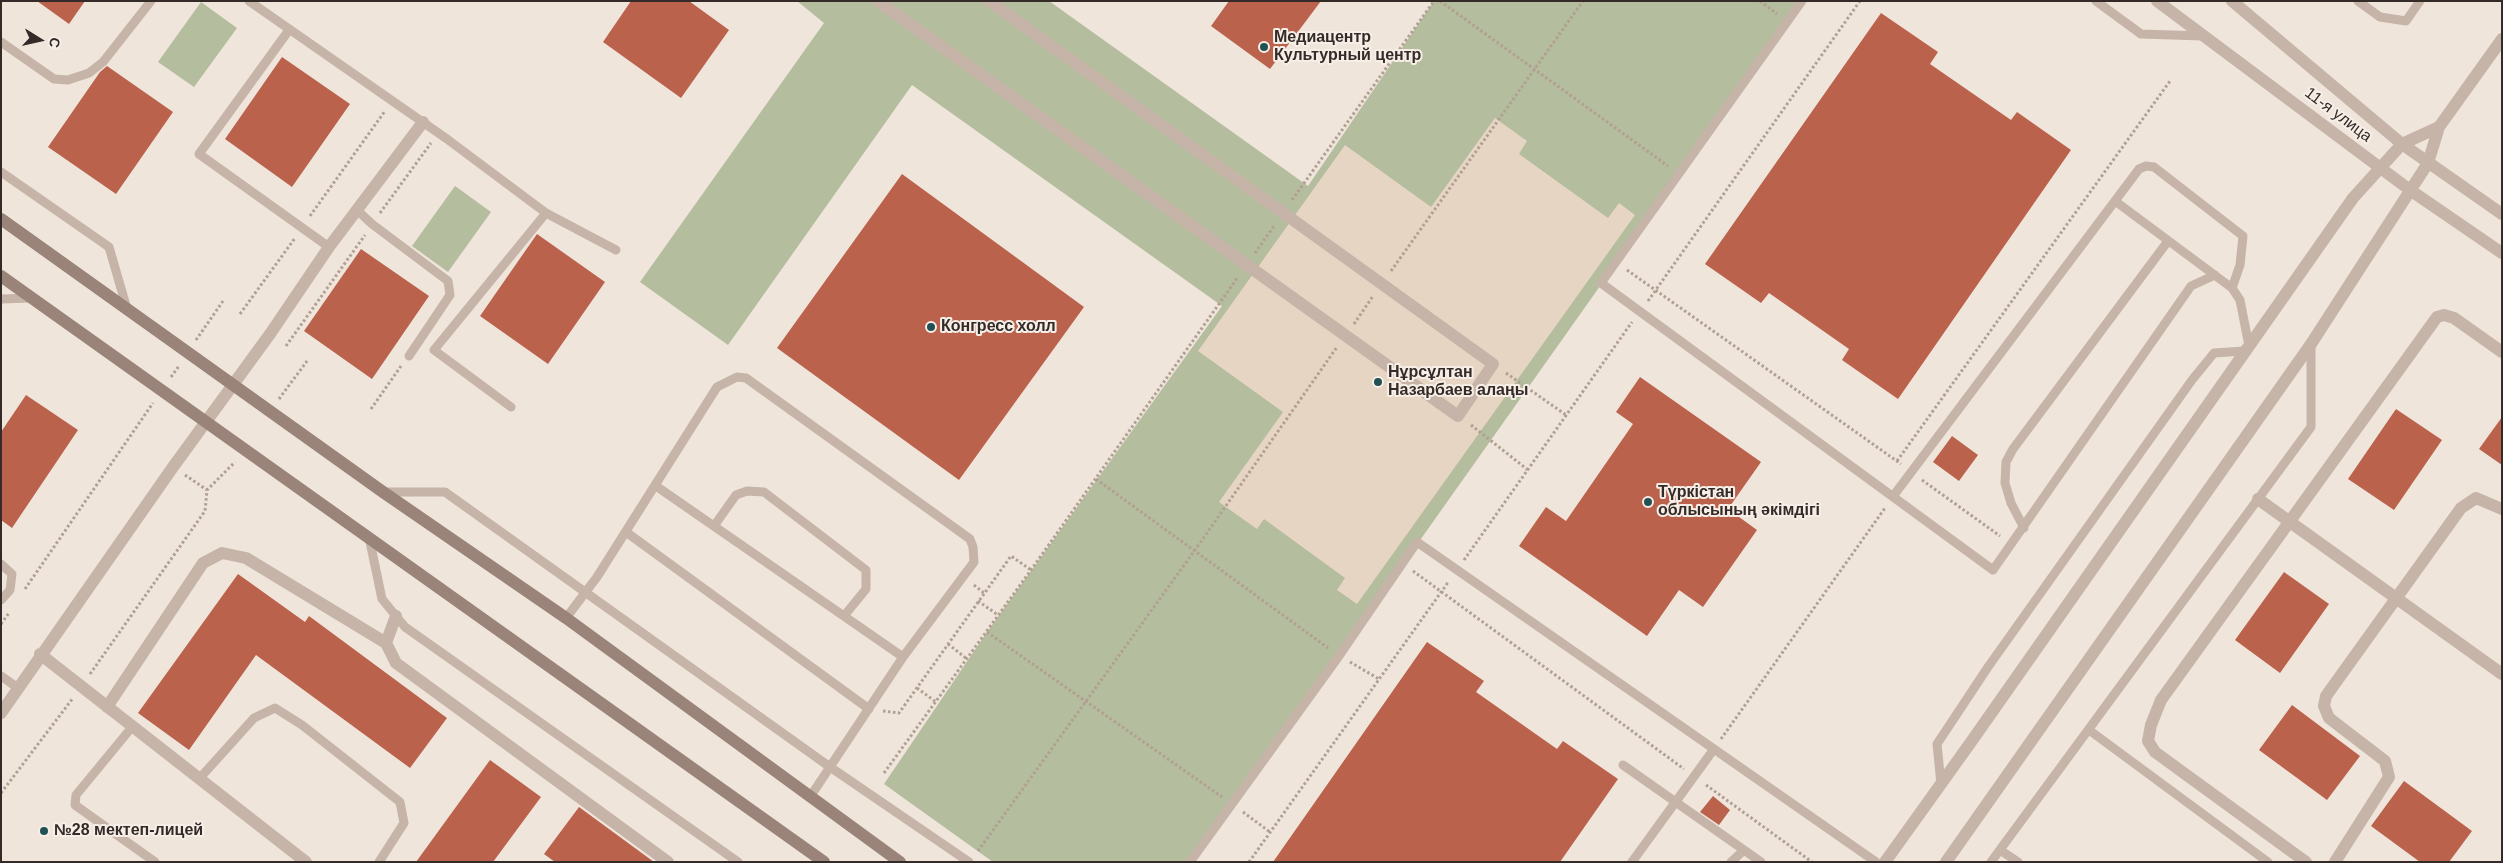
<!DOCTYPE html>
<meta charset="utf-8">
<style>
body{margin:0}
#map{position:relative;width:2503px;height:863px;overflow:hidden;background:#efe5db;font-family:Arial,sans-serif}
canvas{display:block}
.frame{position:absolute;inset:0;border:2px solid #342b28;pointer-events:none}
.north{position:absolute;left:15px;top:15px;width:50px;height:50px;-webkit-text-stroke:4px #f7efe7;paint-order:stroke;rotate:100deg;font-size:14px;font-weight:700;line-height:20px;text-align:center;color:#342b28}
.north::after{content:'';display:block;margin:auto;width:18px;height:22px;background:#342b28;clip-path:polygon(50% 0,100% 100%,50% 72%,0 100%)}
</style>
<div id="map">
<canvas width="2503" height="863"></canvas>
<div class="frame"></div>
<div class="north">С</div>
</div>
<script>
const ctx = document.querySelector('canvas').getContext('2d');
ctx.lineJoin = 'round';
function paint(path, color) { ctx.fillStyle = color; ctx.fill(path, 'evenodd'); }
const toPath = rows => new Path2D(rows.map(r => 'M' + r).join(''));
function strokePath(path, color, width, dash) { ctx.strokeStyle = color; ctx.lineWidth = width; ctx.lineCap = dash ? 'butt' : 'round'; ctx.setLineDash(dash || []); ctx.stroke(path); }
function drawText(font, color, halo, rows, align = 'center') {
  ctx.font = font + ' Arial,sans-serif'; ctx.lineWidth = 4; ctx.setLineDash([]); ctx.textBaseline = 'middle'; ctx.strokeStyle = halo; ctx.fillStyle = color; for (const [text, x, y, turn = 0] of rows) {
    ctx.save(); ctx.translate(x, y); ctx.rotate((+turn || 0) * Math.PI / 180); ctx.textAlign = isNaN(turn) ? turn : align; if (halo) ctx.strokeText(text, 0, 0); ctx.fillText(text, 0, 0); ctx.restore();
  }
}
const green = toPath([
 [797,1,1049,1,1308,186,1434,1,1802,1,1192,862,993,862,884,784,987,632,1222,306,912,85,728,345,640,282,824,23],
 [201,2,237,28,194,87,158,62],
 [455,186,491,212,448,272,412,246]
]);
const plaza = toPath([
 [1495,118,1527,141,1519,154,1608,218,1619,203,1635,215,1357,604,1337,590,1345,578,1264,519,1257,529,1219,502,1283,412,1198,351,1345,145,1431,207]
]);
const building = toPath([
 [37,1,85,1,69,24],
 [631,1,689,1,729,30,681,98,603,42],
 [1229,1,1321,1,1270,69,1211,26],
 [1881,13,1938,52,1930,64,2011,120,2017,112,2071,150,1898,399,1842,360,1849,349,1769,293,1761,303,1705,264],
 [282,57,350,104,292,187,225,139],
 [107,66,173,112,116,194,48,147,100,72],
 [902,174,1084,307,959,480,777,348],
 [537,234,605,282,548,364,480,316],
 [361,249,429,296,372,379,304,331],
 [1640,377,1761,462,1728,509,1757,530,1703,607,1679,590,1647,636,1519,546,1546,507,1566,521,1633,424,1616,412],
 [26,395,78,430,12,528,1,520,1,432],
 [2396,409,2442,440,2394,510,2348,479],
 [2502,417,2502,465,2479,449],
 [1952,436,1978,455,1959,481,1933,462],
 [2284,572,2329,604,2280,673,2235,640],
 [238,574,305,622,309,616,447,718,410,768,256,655,189,750,138,713],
 [1427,642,1484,681,1476,692,1557,749,1563,741,1618,779,1560,862,1273,862],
 [2292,705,2360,756,2327,800,2259,750],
 [490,760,541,797,493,862,416,862],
 [2404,781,2472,831,2449,862,2420,862,2371,826],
 [1713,796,1730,810,1719,825,1700,812],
 [579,807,654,862,555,862,544,854]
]);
const path = toPath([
 [1440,1,1668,166],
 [1760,1,1777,14],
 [1292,200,1434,1],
 [380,213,431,143],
 [310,216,385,111],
 [1255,253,1274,226],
 [1627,270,1901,464],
 [1391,271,1583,1],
 [1648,301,1860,1],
 [240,314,295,238],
 [1354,324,1373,296],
 [196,340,223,301],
 [286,346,365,235],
 [1506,373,1566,415],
 [171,377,179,366],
 [279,399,307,361],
 [371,409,401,366],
 [1471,425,1528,470],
 [1897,461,2170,81],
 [185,475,207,490],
 [1096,479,1328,648],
 [1922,480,2000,536],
 [1464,560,1632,322],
 [1413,571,1684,769],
 [974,585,984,593],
 [25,589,153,403],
 [978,601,998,615],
 [1,624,9,613],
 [987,632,1222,797],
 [948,644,967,659],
 [1350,662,1379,679],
 [90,674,205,511,207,490,235,462],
 [917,688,936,702],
 [883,711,899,713,1011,556,1031,570],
 [1721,739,1885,508],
 [884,773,1031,570,1238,277],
 [1706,785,1812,862],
 [1,793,73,698],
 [1243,812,1270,832],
 [978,851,1195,550,1337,347],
 [1249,862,1449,581]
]);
const lane = toPath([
 [249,1,447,139,546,213,616,250],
 [1802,1,1601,283,1993,570,2191,286,2215,275],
 [2096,1,2141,34,2203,36],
 [2358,1,2380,17,2406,21,2420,1],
 [289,30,199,154,329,247],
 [1,42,54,79,68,80,89,73,103,62,151,1],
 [1,172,109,247,127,309],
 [2115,201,2232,288,2240,300,2249,346],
 [357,210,372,224,448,281,450,295,409,356],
 [1,299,31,298],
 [511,407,434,350,546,213],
 [656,486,903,657],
 [384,492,445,492,830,767,969,862],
 [1894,495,2139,169,2146,166,2154,167,2243,236,2240,265,2232,288],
 [714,526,736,495,747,491,764,492,866,570,866,589,844,616],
 [2024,528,2011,503,2005,483,2006,462,2013,449,2168,241],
 [626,532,869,709],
 [369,537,382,599,405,627,738,862],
 [1,564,12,574,10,590,1,600],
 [566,618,597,577,717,387,737,377,746,378,970,539,973,547,974,562,903,657,810,797],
 [1,676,18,688],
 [132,727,76,795,75,805,155,862],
 [2089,730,2268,862],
 [1623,765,1761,862],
 [199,779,254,718,275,708,302,725,400,802,404,823,379,862],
 [1941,784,1937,744,1988,667,2192,380,2214,353,2244,351],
 [2000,850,2018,862],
 [1190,862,1339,656,1417,542,1876,862],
 [1632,862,1714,749],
 [1731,862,1744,850],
 [1991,862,2311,427,2311,345]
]);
const street = toPath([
 [878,1,1458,416,1493,364,989,1],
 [2157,1,2410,190,2502,253],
 [2232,1,2402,144,2502,214],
 [2258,499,2502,674],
 [396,616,386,643,396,663,668,862],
 [40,654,306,862],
 [107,707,203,563,222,553,246,558,386,643],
 [1,713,173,467,270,334,329,247,423,122],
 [1885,862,1971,742,2353,198,2402,144,2439,127],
 [1946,862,2311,344,2428,163,2439,127,2502,39],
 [2306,862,2155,752,2148,741,2151,725,2161,700,2437,317,2444,315,2454,318,2502,352],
 [2335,862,2389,777,2385,761,2329,718,2324,706,2326,696,2461,508,2476,498,2502,509]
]);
const secondary = toPath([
 [1,219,383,492,566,618,900,862],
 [1,276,824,862]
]);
const markers = [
 [1264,47,5,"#215152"],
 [931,327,5,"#215152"],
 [1378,382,5,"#215152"],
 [1648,502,5,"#215152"],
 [44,831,5,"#215152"]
];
const poiNames = [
 ["Медиацентр",1274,38],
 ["Культурный центр",1274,56],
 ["Конгресс холл",941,327],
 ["Нұрсұлтан",1388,373],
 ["Назарбаев алаңы",1388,391],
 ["Түркістан",1658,493],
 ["облысының әкімдігі",1658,511],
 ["№28 мектеп-лицей",54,831]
];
const streetNames = [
 ["11-я улица",2338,115,37]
];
paint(green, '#b4bd9d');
paint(plaza, '#e6d5c3');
paint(building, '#bb624d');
strokePath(path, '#b29f93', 3, [2.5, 2.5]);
strokePath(lane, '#c6b4a8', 9);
strokePath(street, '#c6b4a8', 12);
strokePath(secondary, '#9a847a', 12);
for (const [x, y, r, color] of markers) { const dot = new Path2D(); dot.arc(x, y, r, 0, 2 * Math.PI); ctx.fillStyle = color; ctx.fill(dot); strokePath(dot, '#f7efe7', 2); }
drawText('bold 16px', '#342b28', '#f7efe7', poiNames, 'left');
drawText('16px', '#342b28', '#f7efe7', streetNames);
</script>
